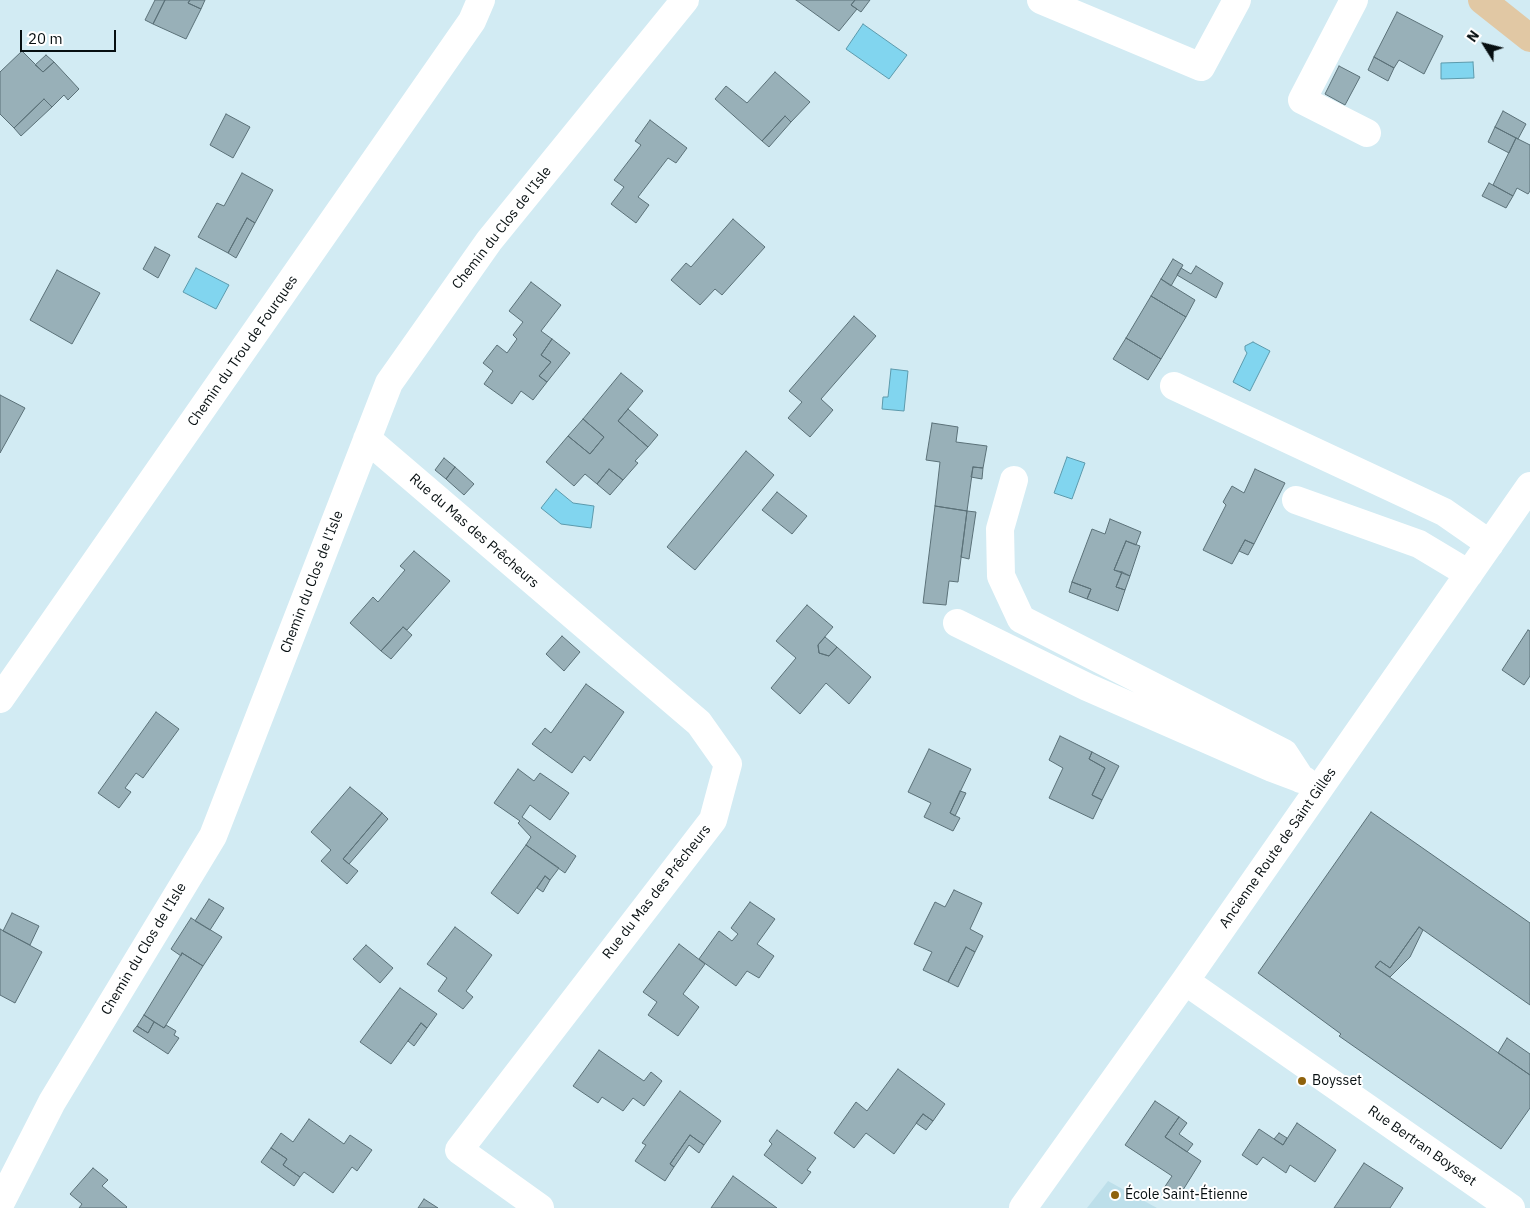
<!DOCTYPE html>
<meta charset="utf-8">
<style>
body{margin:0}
#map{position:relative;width:1530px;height:1208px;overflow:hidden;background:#d2ebf3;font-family:"IBM Plex Sans",sans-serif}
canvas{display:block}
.north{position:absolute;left:1460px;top:20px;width:50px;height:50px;-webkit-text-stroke:4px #fff;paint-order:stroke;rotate:306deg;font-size:14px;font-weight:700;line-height:20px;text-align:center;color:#070f11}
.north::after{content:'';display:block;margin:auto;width:18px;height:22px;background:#070f11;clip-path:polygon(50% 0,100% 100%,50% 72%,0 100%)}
.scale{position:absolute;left:20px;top:30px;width:96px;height:22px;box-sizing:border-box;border:2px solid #070f11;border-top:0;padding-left:6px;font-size:15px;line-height:18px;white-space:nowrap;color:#070f11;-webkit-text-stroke:4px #fff;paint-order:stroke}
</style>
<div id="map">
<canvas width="1530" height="1208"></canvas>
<div class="north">N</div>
<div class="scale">20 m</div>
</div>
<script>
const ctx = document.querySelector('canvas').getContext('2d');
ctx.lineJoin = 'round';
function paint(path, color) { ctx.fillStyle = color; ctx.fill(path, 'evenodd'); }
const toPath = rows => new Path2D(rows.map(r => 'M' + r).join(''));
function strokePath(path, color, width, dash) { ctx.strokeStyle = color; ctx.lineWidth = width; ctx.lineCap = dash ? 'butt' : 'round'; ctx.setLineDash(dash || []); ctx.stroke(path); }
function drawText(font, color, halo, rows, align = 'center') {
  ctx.font = font + ' "IBM Plex Sans",sans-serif'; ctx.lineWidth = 4; ctx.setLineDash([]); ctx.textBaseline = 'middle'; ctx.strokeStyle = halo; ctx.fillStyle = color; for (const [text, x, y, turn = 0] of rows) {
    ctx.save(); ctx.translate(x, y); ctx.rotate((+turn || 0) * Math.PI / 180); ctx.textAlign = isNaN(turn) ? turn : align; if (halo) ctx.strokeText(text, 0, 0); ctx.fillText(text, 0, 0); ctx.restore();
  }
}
const built = toPath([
 [1108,1181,1157,1208,1087,1208]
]);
const water = toPath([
 [863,24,907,55,889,79,846,49,863,24],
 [1473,62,1474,78,1441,79,1441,63,1473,62],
 [196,268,229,285,216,309,183,292,196,268],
 [1253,342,1270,351,1250,391,1233,382,1247,353,1245,350,1245,346,1253,342],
 [891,369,908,371,904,411,882,409,883,397,888,397,891,369],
 [1067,457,1085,463,1072,499,1054,493,1067,457],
 [556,489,573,503,594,506,591,528,561,524,541,508,556,489]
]);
const building = toPath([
 [155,0,165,0,153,24,145,20,155,0],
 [165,0,190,0,188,3,201,9,186,39,153,24,165,0],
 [190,0,205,0,201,9,188,3,190,0],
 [796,0,855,0,851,5,857,9,839,31,796,0],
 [855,0,870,0,861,12,851,5,855,0],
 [1397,12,1443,36,1424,74,1399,60,1394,68,1374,57,1397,12],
 [22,51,43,72,54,62,79,89,68,100,64,95,52,107,44,99,14,128,0,114,0,72,22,51],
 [46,55,54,62,43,72,35,65,46,55],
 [1374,57,1394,68,1388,81,1368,70,1374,57],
 [1339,66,1360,77,1345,105,1325,94,1339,66],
 [775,72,810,102,791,122,785,116,762,141,715,99,726,86,747,103,775,72],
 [44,99,52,107,21,136,14,128,44,99],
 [1503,111,1526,124,1518,139,1495,127,1503,111],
 [226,114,250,127,233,158,210,145,226,114],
 [785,116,791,122,769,147,762,141,785,116],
 [650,120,687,148,676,163,668,158,638,197,649,205,636,223,611,204,624,187,614,180,641,145,635,141,650,120],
 [1495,127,1516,138,1509,153,1488,142,1495,127],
 [1516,138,1530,145,1530,191,1528,194,1517,188,1513,196,1493,185,1516,138],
 [242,173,273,190,255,223,247,218,228,253,198,237,217,203,224,206,242,173],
 [1489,183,1513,196,1506,208,1482,196,1489,183],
 [247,218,255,223,236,258,228,253,247,218],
 [733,219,765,247,722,295,715,289,700,305,671,280,686,263,691,267,733,219],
 [155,247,170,255,158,278,143,269,155,247],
 [1173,259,1183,265,1171,286,1161,279,1173,259],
 [1196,266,1223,283,1216,298,1177,275,1181,268,1191,274,1196,266],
 [57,270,100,293,72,344,30,320,57,270],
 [1161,279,1195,300,1186,317,1151,296,1161,279],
 [531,282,561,305,541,331,552,339,541,355,551,362,539,376,547,382,533,400,521,391,512,404,484,384,493,371,483,363,497,345,507,353,517,339,513,335,523,322,509,311,531,282],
 [1151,296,1186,317,1161,359,1126,338,1151,296],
 [854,316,876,336,821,399,833,410,810,437,788,418,802,402,789,391,854,316],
 [1126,338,1161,359,1148,380,1113,359,1126,338],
 [552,339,570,353,547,382,539,376,551,362,541,355,552,339],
 [621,373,643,391,618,421,648,447,635,461,638,463,623,480,609,469,597,484,585,474,574,486,546,462,568,436,590,454,604,437,583,419,621,373],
 [0,395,25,408,0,453,0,395],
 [628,409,658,435,648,447,618,421,628,409],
 [583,419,604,437,590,454,568,436,583,419],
 [932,423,958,427,956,442,987,446,983,468,973,467,967,511,935,506,940,462,926,460,932,423],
 [746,451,774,475,695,570,667,547,746,451],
 [444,458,455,467,446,479,435,470,444,458],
 [455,467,474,484,464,495,446,479,455,467],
 [973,467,983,468,982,479,971,477,973,467],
 [609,469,623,480,610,495,597,484,609,469],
 [1255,469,1285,483,1254,544,1245,540,1232,564,1203,550,1226,505,1223,502,1232,486,1244,493,1255,469],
 [777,492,807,516,792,534,762,510,777,492],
 [935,506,967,511,958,582,949,581,946,605,923,603,935,506],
 [967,511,976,512,969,559,961,557,967,511],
 [1110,519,1141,532,1136,545,1126,541,1114,570,1122,572,1116,587,1125,590,1118,611,1087,599,1091,589,1072,582,1092,529,1105,534,1110,519],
 [1245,540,1254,544,1248,555,1239,551,1245,540],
 [1126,541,1140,546,1130,576,1114,570,1126,541],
 [414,551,450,581,407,630,403,627,381,651,350,623,373,597,378,602,405,570,400,566,414,551],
 [1122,572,1130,576,1125,590,1116,587,1122,572],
 [1072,582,1091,589,1087,599,1069,592,1072,582],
 [807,605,833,627,818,645,819,653,829,656,837,647,871,677,849,704,826,683,800,714,771,688,796,658,776,641,807,605],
 [403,627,412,635,391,659,381,651,403,627],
 [1528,630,1530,631,1530,676,1524,685,1502,670,1528,630],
 [562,636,580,652,564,671,546,654,562,636],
 [825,637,837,647,829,656,819,653,818,645,825,637],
 [586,684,624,712,590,761,584,756,572,773,532,744,545,728,551,733,586,684],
 [156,712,179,729,143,778,136,773,125,788,131,792,119,808,98,793,156,712],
 [1060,736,1092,752,1089,759,1105,768,1092,795,1102,800,1093,819,1049,798,1063,768,1049,760,1060,736],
 [929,749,971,769,950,813,960,818,953,831,924,817,931,803,908,792,929,749],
 [1092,752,1119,766,1102,800,1092,795,1105,768,1089,759,1092,752],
 [518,769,534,781,540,773,569,793,550,820,530,805,522,817,576,856,565,873,526,845,531,837,518,823,520,821,494,803,518,769],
 [350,787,382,813,343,859,358,871,347,884,321,861,331,850,311,832,350,787],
 [960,791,966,793,955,816,950,813,960,791],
 [1371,812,1530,923,1530,1005,1419,927,1390,968,1380,961,1375,967,1530,1075,1530,1108,1501,1149,1339,1036,1341,1034,1258,973,1371,812],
 [382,813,388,819,349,864,343,859,382,813],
 [526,845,559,868,550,880,545,876,518,914,491,893,526,845],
 [545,876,550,880,543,892,537,888,545,876],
 [954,890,982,903,970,929,983,936,975,952,966,947,948,982,923,970,932,952,914,944,935,902,945,907,954,890],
 [209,899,224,908,210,930,195,921,209,899],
 [750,902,775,919,757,944,774,956,759,978,747,971,736,986,699,959,719,931,732,941,738,934,731,928,750,902],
 [12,913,39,926,30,945,3,931,12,913],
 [191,918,222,937,203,966,182,953,181,956,171,949,191,918],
 [455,927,492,955,466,991,473,997,463,1009,438,991,447,978,427,964,455,927],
 [1419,927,1423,930,1410,957,1390,977,1375,967,1380,961,1390,968,1419,927],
 [0,929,42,952,15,1003,0,995,0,929],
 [679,944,705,964,683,994,699,1007,678,1036,648,1015,657,1002,643,992,679,944],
 [366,945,393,968,380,983,353,959,366,945],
 [966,947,975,952,958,987,948,982,966,947],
 [182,953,203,966,164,1028,144,1015,182,953],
 [400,988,437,1014,427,1028,421,1023,391,1064,360,1042,400,988],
 [144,1015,154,1022,148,1033,137,1026,144,1015],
 [154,1022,164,1028,166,1025,176,1031,174,1035,179,1038,168,1054,133,1031,137,1026,148,1033,154,1022],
 [421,1023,427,1028,414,1046,408,1041,421,1023],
 [1507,1038,1530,1054,1530,1075,1498,1053,1507,1038],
 [599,1050,644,1081,651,1072,662,1081,644,1106,633,1098,623,1111,602,1097,598,1103,573,1086,599,1050],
 [898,1069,945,1104,933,1121,923,1114,894,1154,866,1133,854,1148,834,1133,856,1102,867,1111,898,1069],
 [680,1091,721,1121,704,1145,690,1135,670,1164,674,1167,665,1181,635,1161,646,1145,642,1143,680,1091],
 [1155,1101,1179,1117,1165,1137,1201,1161,1178,1198,1164,1188,1172,1176,1125,1145,1155,1101],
 [923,1114,933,1121,926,1130,916,1123,923,1114],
 [1179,1117,1187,1123,1179,1134,1193,1144,1187,1152,1165,1137,1179,1117],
 [309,1119,344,1144,350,1135,372,1150,357,1171,352,1167,333,1193,304,1172,300,1177,283,1165,287,1159,271,1148,281,1133,293,1142,309,1119],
 [1297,1123,1336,1150,1315,1182,1290,1165,1286,1173,1263,1157,1257,1165,1242,1155,1259,1129,1283,1145,1297,1123],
 [777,1130,816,1158,807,1170,811,1172,802,1184,764,1155,772,1144,769,1141,777,1130],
 [1279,1133,1287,1138,1283,1145,1274,1139,1279,1133],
 [690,1135,704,1145,699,1153,689,1145,674,1167,670,1164,690,1135],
 [271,1148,287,1159,283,1165,300,1177,294,1186,261,1162,271,1148],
 [1364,1163,1403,1188,1390,1208,1334,1208,1364,1163],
 [93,1168,108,1180,102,1186,127,1207,126,1208,79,1208,82,1204,70,1194,93,1168],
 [733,1176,777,1208,711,1208,733,1176],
 [424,1199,438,1208,418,1208,424,1199]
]);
const minor = toPath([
 [1041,0,1201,67,1237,0],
 [1354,0,1302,100,1367,133],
 [1174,386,1444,512,1490,544],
 [367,439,699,723,728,764,713,820,459,1150,540,1208],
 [1014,480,1000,529,1001,576,1021,619,1284,753,1301,779],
 [1296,500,1419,544,1469,574],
 [957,623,1087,687,1272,768,1304,780],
 [0,699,472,21,481,0],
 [1185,981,1511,1208],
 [0,1204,52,1102,213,836,389,383,489,241,685,0],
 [1023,1208,1185,981,1530,486]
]);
const major = toPath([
 [1482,0,1530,38]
]);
const markers = [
 [1302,1081,5,"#8f620b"],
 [1115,1195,5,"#8f620b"]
];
const streetNames = [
 ["Chemin du Clos de l'Isle",502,228,-52],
 ["Chemin du Trou de Fourques",243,351,-55],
 ["Rue du Mas des Prêcheurs",474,531,41],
 ["Chemin du Clos de l'Isle",312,582,-69],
 ["Ancienne Route de Saint Gilles",1278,848,-55],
 ["Rue du Mas des Prêcheurs",657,892,-52],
 ["Chemin du Clos de l'Isle",144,949,-59],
 ["Rue Bertran Boysset",1422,1146,35]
];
const poiNames = [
 ["Boysset",1312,1081],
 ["École Saint-Étienne",1125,1195]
];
paint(built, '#bddfea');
paint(water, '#81d5ef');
strokePath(water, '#5c9aac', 1);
paint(building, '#98b0b8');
strokePath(building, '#5b7178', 1);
strokePath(minor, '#fff', 28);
strokePath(major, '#e1c8a4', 28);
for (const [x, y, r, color] of markers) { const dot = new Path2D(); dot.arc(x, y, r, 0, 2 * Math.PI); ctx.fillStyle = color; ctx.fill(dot); strokePath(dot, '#fff', 2); }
drawText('14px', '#070f11', '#fff', streetNames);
drawText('14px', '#070f11', '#fff', poiNames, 'left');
</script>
